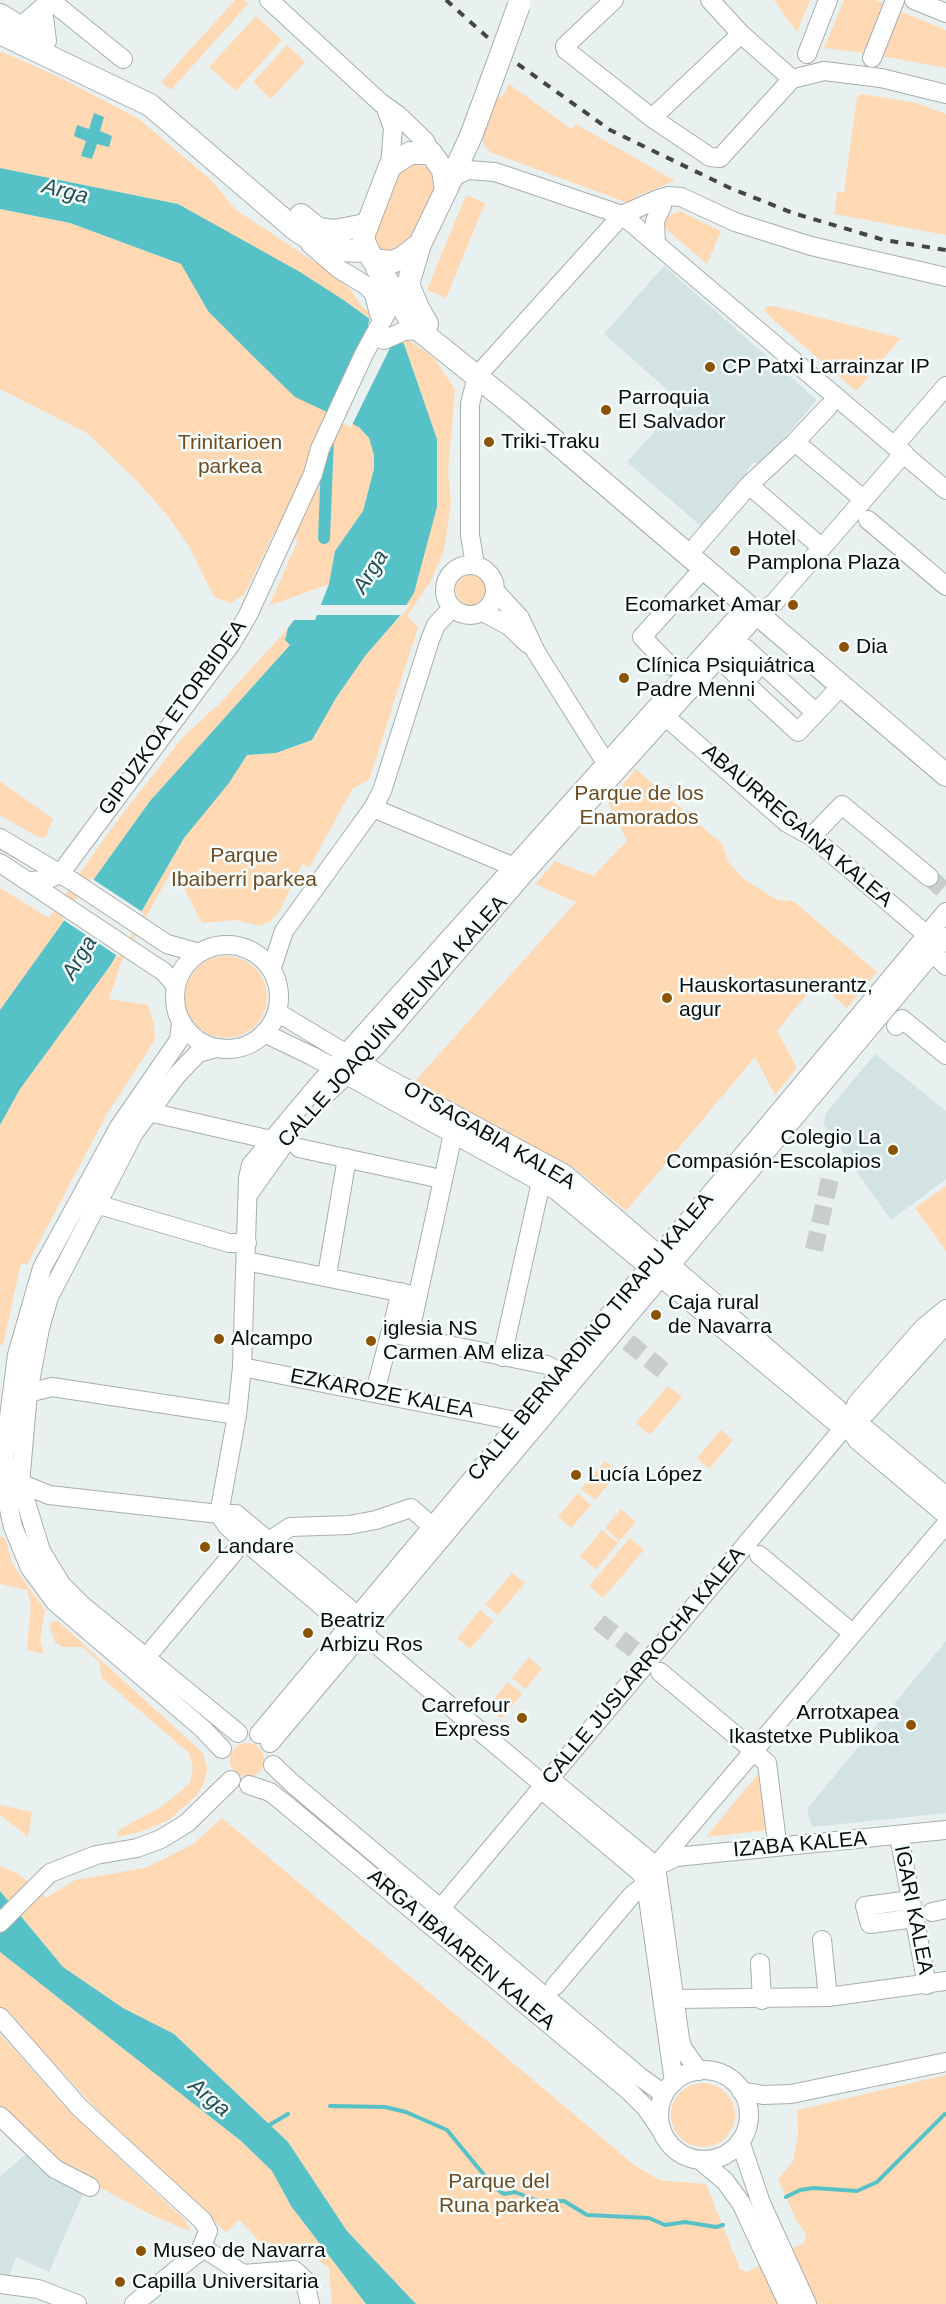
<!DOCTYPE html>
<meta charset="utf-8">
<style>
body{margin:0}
canvas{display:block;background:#e9f0f0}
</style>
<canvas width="946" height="2304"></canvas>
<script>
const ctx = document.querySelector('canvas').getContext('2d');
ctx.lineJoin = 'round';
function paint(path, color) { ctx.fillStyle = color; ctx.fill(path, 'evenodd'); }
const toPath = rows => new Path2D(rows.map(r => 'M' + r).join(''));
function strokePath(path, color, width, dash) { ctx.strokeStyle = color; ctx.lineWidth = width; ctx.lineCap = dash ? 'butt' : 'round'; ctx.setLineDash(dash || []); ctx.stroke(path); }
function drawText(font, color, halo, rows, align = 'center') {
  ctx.font = font + ' Helvetica,sans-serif'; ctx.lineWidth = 5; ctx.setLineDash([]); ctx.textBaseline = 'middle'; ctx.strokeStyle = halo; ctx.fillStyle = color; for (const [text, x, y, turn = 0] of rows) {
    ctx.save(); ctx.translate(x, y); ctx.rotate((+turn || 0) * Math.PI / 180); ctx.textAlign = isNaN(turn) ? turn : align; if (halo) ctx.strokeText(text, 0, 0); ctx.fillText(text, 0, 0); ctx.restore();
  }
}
const built = toPath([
 [664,266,817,400,782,440,785,443,781,448,777,446,760,466,754,462,747,470,746,478,703,528,627,462,681,402,604,334],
 [875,1054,946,1111,946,1179,891,1220,824,1125,825,1114],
 [946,1641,946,1813,812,1827,807,1809],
 [28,2152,52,2180,62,2181,83,2194,49,2272,16,2257,8,2279,0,2279,0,2177]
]);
const green = toPath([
 [235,0,244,0,248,4,171,90,161,82],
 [774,0,810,0,797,32],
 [844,0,875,0,885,4,865,53,824,48],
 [899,11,946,30,946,68,881,56],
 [256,16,282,40,236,91,209,67],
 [287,45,305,62,271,99,253,82],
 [0,51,61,78,139,119,211,180,236,210,321,266,350,289,362,307,434,358,455,389,448,472,451,503,444,550,431,581,407,616,418,627,369,780,353,788,309,868,302,864,278,914,269,922,259,926,236,920,202,923,179,878,170,873,121,963,109,999,148,1005,154,1024,155,1040,107,1114,27,1265,21,1263,3,1345,0,1344,0,1125,20,1089,110,966,184,838,247,755,276,753,312,740,336,698,365,656,398,618,437,439,404,344,345,301,178,204,0,168],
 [509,84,571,129,576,124,675,181,639,195,628,203,490,152,484,145,480,129,498,97,503,96],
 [861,94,916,103,946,114,946,235,834,214,837,192,844,192,857,97],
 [413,163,429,168,435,187,408,248,380,254,371,227,394,175],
 [466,195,485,203,446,298,427,290],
 [0,209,70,223,181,264,208,311,359,427,369,438,374,455,374,469,363,511,335,551,329,584,269,606,298,540,276,529,244,595,230,603,214,597,189,546,166,514,137,481,87,433,0,389],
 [680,211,721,231,707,264,666,229,664,223,668,216],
 [767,306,774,306,901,338,856,391,769,316,764,310],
 '456 590a16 16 0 1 1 32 0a16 16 0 1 1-32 0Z',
 [288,628,285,640,290,645,150,801,0,1010,0,888,49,918,114,825,183,737,222,701],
 [636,769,722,844,729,863,745,880,777,900,793,901,877,972,847,1008,817,982,777,1031,797,1068,775,1095,755,1057,626,1211,577,1170,414,1082,576,902,535,884,544,874,555,861,593,876,627,841,608,802],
 [0,781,53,819,45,838,38,837,0,815],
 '185 997a41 41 0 1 1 82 0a41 41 0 1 1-82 0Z',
 [946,1186,946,1251,915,1208],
 [668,1386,682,1397,650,1435,636,1423],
 [721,1430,733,1440,709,1469,697,1458],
 [605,1461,618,1472,595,1500,581,1489],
 [578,1493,591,1505,571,1528,558,1517],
 [621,1509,636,1522,619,1541,605,1528],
 [602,1530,618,1543,596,1570,580,1556],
 [0,1536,5,1538,13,1565,45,1610,40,1640,44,1654,27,1650,31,1605,27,1590,0,1584],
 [630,1538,644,1550,603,1598,589,1586],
 [512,1573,525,1583,498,1615,485,1605],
 [480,1610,494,1621,470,1649,457,1638],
 [58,1621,203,1753,207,1769,204,1783,197,1795,169,1820,140,1832,117,1837,119,1830,164,1805,190,1783,193,1768,189,1753,102,1678,99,1662,82,1647,62,1647,55,1642,50,1627,51,1622],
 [529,1657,542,1669,525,1689,512,1678],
 [508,1682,522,1694,501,1719,497,1715,505,1705,500,1701,492,1710,488,1706],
 '230 1760a17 17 0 1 1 34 0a17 17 0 1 1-34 0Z',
 [758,1774,768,1830,706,1837],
 [0,1805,32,1812,28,1837,0,1815],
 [222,1818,633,2164,659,2180,706,2184,740,2269,747,2272,804,2243,806,2234,796,2220,778,2179,793,2161,798,2135,797,2110,946,2075,946,2304,416,2304,347,2231,288,2142,174,2034,123,2008,63,1967,0,1891,0,1866,19,1874,46,1898,75,1880,144,1868,162,1860,193,1844],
 [0,1952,241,2141,272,2171,291,2206,366,2304,332,2304,329,2268,311,2255,277,2250,270,2252,239,2220,226,2232,149,2165,0,2006],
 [0,2034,71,2113,185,2220,190,2229,188,2231,150,2214,55,2164,0,2108],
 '671 2115a32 32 0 1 1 64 0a32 32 0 1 1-64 0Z'
]);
const water = toPath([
 [94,113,104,117,100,131,112,136,109,147,97,144,92,159,81,156,86,141,74,136,77,125,89,129],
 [0,168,178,204,300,272,345,301,404,344,437,439,437,507,414,593,398,618,365,656,336,698,312,740,276,753,247,755,229,783,184,838,110,966,20,1089,0,1125,0,1010,150,801,290,645,285,640,288,628,294,620,315,620,329,584,335,551,363,511,374,469,374,455,369,438,359,427,295,397,260,363,208,311,181,264,70,223,0,209],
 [0,1891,63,1967,123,2008,174,2034,288,2142,347,2231,416,2304,366,2304,291,2206,272,2171,241,2141,0,1952]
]);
const pier = toPath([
 [370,316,391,346,351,427,328,416,367,331],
 [318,605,410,605,403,615,314,615],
 [91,878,144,913,119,957,62,919]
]);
const stream = toPath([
 [330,2106,385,2107,406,2112,447,2130,494,2187,504,2194,515,2192,538,2201,564,2201,587,2215,649,2218,665,2225,685,2222,716,2227,723,2225],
 [266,2127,288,2114],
 [786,2197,800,2190,814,2188,857,2191,877,2182,945,2114]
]);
const canal = toPath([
 [324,538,328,438]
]);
const minorTunnel = toPath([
 [929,877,946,892],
 [814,1250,831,1174],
 [628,1342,670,1376],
 [599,1622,636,1651]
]);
const minor = toPath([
 [50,0,123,59],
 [269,0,381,103,398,115,425,141,431,153],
 [614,0,565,46,566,50,652,118,710,157,720,158,792,79],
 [710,0,741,34,792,79,824,71,881,78,946,94],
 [914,0,946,13],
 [43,10,47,41],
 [11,35,51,0],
 [807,54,828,0],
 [872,58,895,0],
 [385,106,393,128,390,166],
 [652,118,741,34],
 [452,177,468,170,495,172,622,215,946,490],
 [656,243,655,221,662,206],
 [310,244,339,269,367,286,374,294,379,314],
 [384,340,404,331,419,330],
 [795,442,863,499],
 [895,445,946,386],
 [749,485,814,541],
 [868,520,946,586],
 [697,545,749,485,795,442,828,407],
 '445 590a25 25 0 1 1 50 0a25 25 0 1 1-50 0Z',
 [475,565,470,535,470,404,477,376,622,215,658,199,668,196,681,197,735,222,811,246,946,277],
 [496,592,520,618,536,652,611,771],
 [483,612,509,626,528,644],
 [762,663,744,683,728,667,745,648,816,713],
 [670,666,642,637,703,569],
 [748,686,798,732,842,685],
 [666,717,787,823,811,836,927,935],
 [373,808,524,871],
 [817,831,842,805,929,877],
 [0,838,72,881,167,944,199,953],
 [0,863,164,972,176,986],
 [29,881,46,880,60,874,231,644,248,615,313,474,320,449,364,354,387,312,388,302,381,282],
 '175 997a52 52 0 1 1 104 0a52 52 0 1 1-104 0Z',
 [933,953,946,966],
 [271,970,284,931,373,808,382,791,430,640,436,625,452,608],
 [277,1012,383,1076,565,1174,837,1408,857,1440,946,1515],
 [181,1022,179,1040,119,1127,42,1268,17,1355,4,1456,4,1486,13,1527,30,1568,55,1602,203,1729,222,1749],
 [896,1026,902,1019,946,1055],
 [264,1033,312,1056,557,1191,835,1422,867,1430,946,1496],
 [216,1048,198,1053,177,1075,134,1133,49,1297,40,1328,28,1393,20,1483,41,1551,61,1584,83,1606,238,1733],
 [323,1097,375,1048,526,872,758,614,774,603,904,453],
 [149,1112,271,1140],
 [299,1148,432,1177],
 [250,1192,290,1136],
 [96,1204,229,1243,247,1243],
 [246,1261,418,1296],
 [327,1275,347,1158],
 [390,1333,547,1365,562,1374],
 [409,1336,453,1134],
 [502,1357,541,1182],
 [242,1367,521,1422],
 [375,1392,401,1292],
 [28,1393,52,1387,237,1415],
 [847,1424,866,1413,946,1324],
 [20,1483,49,1495,219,1514,236,1514,358,1616],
 [219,1514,237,1415,242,1367,248,1178,251,1165,318,1085,747,606],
 [219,1514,227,1526,348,1628],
 [269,1541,290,1527,349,1525,376,1520,411,1508,433,1527],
 [759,1555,845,1627],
 [363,1633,544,1785],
 [153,1649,236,1550],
 [660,1672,747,1745],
 [259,1734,946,912],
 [270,1743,946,937],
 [761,1758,767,1763,776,1834],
 [273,1765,293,1784,640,2077,664,2094],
 [550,1779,656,1866,680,2039,683,2049,699,2071],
 [249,1785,270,1792,284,1803,628,2090,646,2108,661,2130],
 [541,1789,641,1873,646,1884,674,2082],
 [899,1836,927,1985],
 [656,1866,946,1524],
 [657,1866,676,1857,946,1830],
 [911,1900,865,1906,870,1924,915,1918],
 [441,1908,847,1424,857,1403,923,1328,946,1309],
 [932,1912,946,1909],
 [0,1923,50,1873,96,1855,137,1848,161,1839,187,1823,231,1780],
 [822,1940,828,1997],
 [760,1963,762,2000],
 [555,1986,632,1895,646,1884],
 [675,1999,828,1997,946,1981],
 [0,2017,80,2108,203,2221,208,2231,200,2251,134,2304],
 '659 2115a45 45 0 1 1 90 0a45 45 0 1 1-90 0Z',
 [741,2091,763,2095,791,2094,946,2062],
 [0,2116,55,2169,90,2187],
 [740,2141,761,2203,807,2304],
 [700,2160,725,2181,741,2203,788,2304],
 [202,2247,243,2274,294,2270,304,2279,310,2304],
 [0,2284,38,2289,77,2304]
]);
const major = toPath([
 [0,15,31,34],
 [0,33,150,105,296,230,318,244,336,250,368,251],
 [446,190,443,170,431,153,410,153,390,166,364,234,364,242,373,260,392,262,402,258,420,244,446,190,471,136,495,71],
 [301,215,318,229,335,231,365,225],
 [420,244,408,284,418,308,427,324],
 [377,268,386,279,414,326,516,408,946,775]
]);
const rail = toPath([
 [446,0,515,62,610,130,730,188,793,213,884,240,946,250]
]);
const majorBridge = toPath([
 [495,71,519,5]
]);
const markers = [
 [710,367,6,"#8a5404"],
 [606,410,6,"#8a5404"],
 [489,442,6,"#8a5404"],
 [735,551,6,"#8a5404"],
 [793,605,6,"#8a5404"],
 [844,647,6,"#8a5404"],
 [624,678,6,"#8a5404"],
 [667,998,6,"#8a5404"],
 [893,1150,6,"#8a5404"],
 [656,1315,6,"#8a5404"],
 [219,1339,6,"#8a5404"],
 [371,1341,6,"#8a5404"],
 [576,1475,6,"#8a5404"],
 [205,1547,6,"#8a5404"],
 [308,1633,6,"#8a5404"],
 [522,1718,6,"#8a5404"],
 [911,1725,6,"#8a5404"],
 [141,2251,6,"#8a5404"],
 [120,2282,6,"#8a5404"]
];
const poiNames = [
 ["CP Patxi Larrainzar IP",722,367],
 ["Parroquia",618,398],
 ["El Salvador",618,422],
 ["Triki-Traku",501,442],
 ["Hotel",747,539],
 ["Pamplona Plaza",747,563],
 ["Ecomarket Amar",781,605,"right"],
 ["Dia",856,647],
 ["Clínica Psiquiátrica",636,666],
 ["Padre Menni",636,690],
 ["Hauskortasunerantz,",679,986],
 ["agur",679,1010],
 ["Colegio La",881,1138,"right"],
 ["Compasión-Escolapios",881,1162,"right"],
 ["Caja rural",668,1303],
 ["de Navarra",668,1327],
 ["iglesia NS",383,1329],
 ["Carmen AM eliza",383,1353],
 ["Alcampo",231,1339],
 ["Lucía López",588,1475],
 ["Landare",217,1547],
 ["Beatriz",320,1621],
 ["Arbizu Ros",320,1645],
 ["Carrefour",510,1706,"right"],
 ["Express",510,1730,"right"],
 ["Arrotxapea",899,1713,"right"],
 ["Ikastetxe Publikoa",899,1737,"right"],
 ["Museo de Navarra",153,2251],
 ["Capilla Universitaria",132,2282]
];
const parkNames = [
 ["Trinitarioen",230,443],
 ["parkea",230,467],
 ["Parque de los",639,794],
 ["Enamorados",639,818],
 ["Parque",244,856],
 ["Ibaiberri parkea",244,880],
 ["Parque del",499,2182],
 ["Runa parkea",499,2206]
];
const streetNames = [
 ["GIPUZKOA ETORBIDEA",173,718,-54],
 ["ABAURREGAINA KALEA",797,826,40],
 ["CALLE JOAQUÍN BEUNZA KALEA",393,1022,-48],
 ["OTSAGABIA KALEA",489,1136,30],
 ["CALLE BERNARDINO TIRAPU KALEA",591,1337,-50],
 ["EZKAROZE KALEA",382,1394,11],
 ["CALLE JUSLARROCHA KALEA",644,1666,-50],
 ["IZABA KALEA",800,1845,-5],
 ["IGARI KALEA",913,1910,79],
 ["ARGA IBAIAREN KALEA",461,1950,40]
];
const waterNames = [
 ["Arga",65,192,14],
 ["Arga",371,572,-58],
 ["Arga",80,958,-59],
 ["Arga",209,2098,40]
];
paint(built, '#d3e3e3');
paint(green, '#fed9b4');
paint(water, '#56c2c7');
paint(pier, '#e9f0f0');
strokePath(stream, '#56c2c7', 4);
strokePath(canal, '#56c2c7', 12);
strokePath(minorTunnel, '#c8cece', 18, [18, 9]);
strokePath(minor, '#a8aeaf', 20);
strokePath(major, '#a8aeaf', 24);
strokePath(minor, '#fff', 18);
strokePath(major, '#fff', 22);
strokePath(rail, '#424646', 4, [8, 8]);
strokePath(majorBridge, '#a8aeaf', 24, []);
strokePath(majorBridge, '#fff', 22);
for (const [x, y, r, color] of markers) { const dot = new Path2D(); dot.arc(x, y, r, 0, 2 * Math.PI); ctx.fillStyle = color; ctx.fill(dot); strokePath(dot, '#f7fefe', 2); }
drawText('21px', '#0a0d0d', '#f7fefe', poiNames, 'left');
drawText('21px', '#714b20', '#f7fefe', parkNames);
drawText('21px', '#0a0d0d', '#f7fefe', streetNames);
drawText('italic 22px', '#205052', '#f7fefe', waterNames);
</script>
